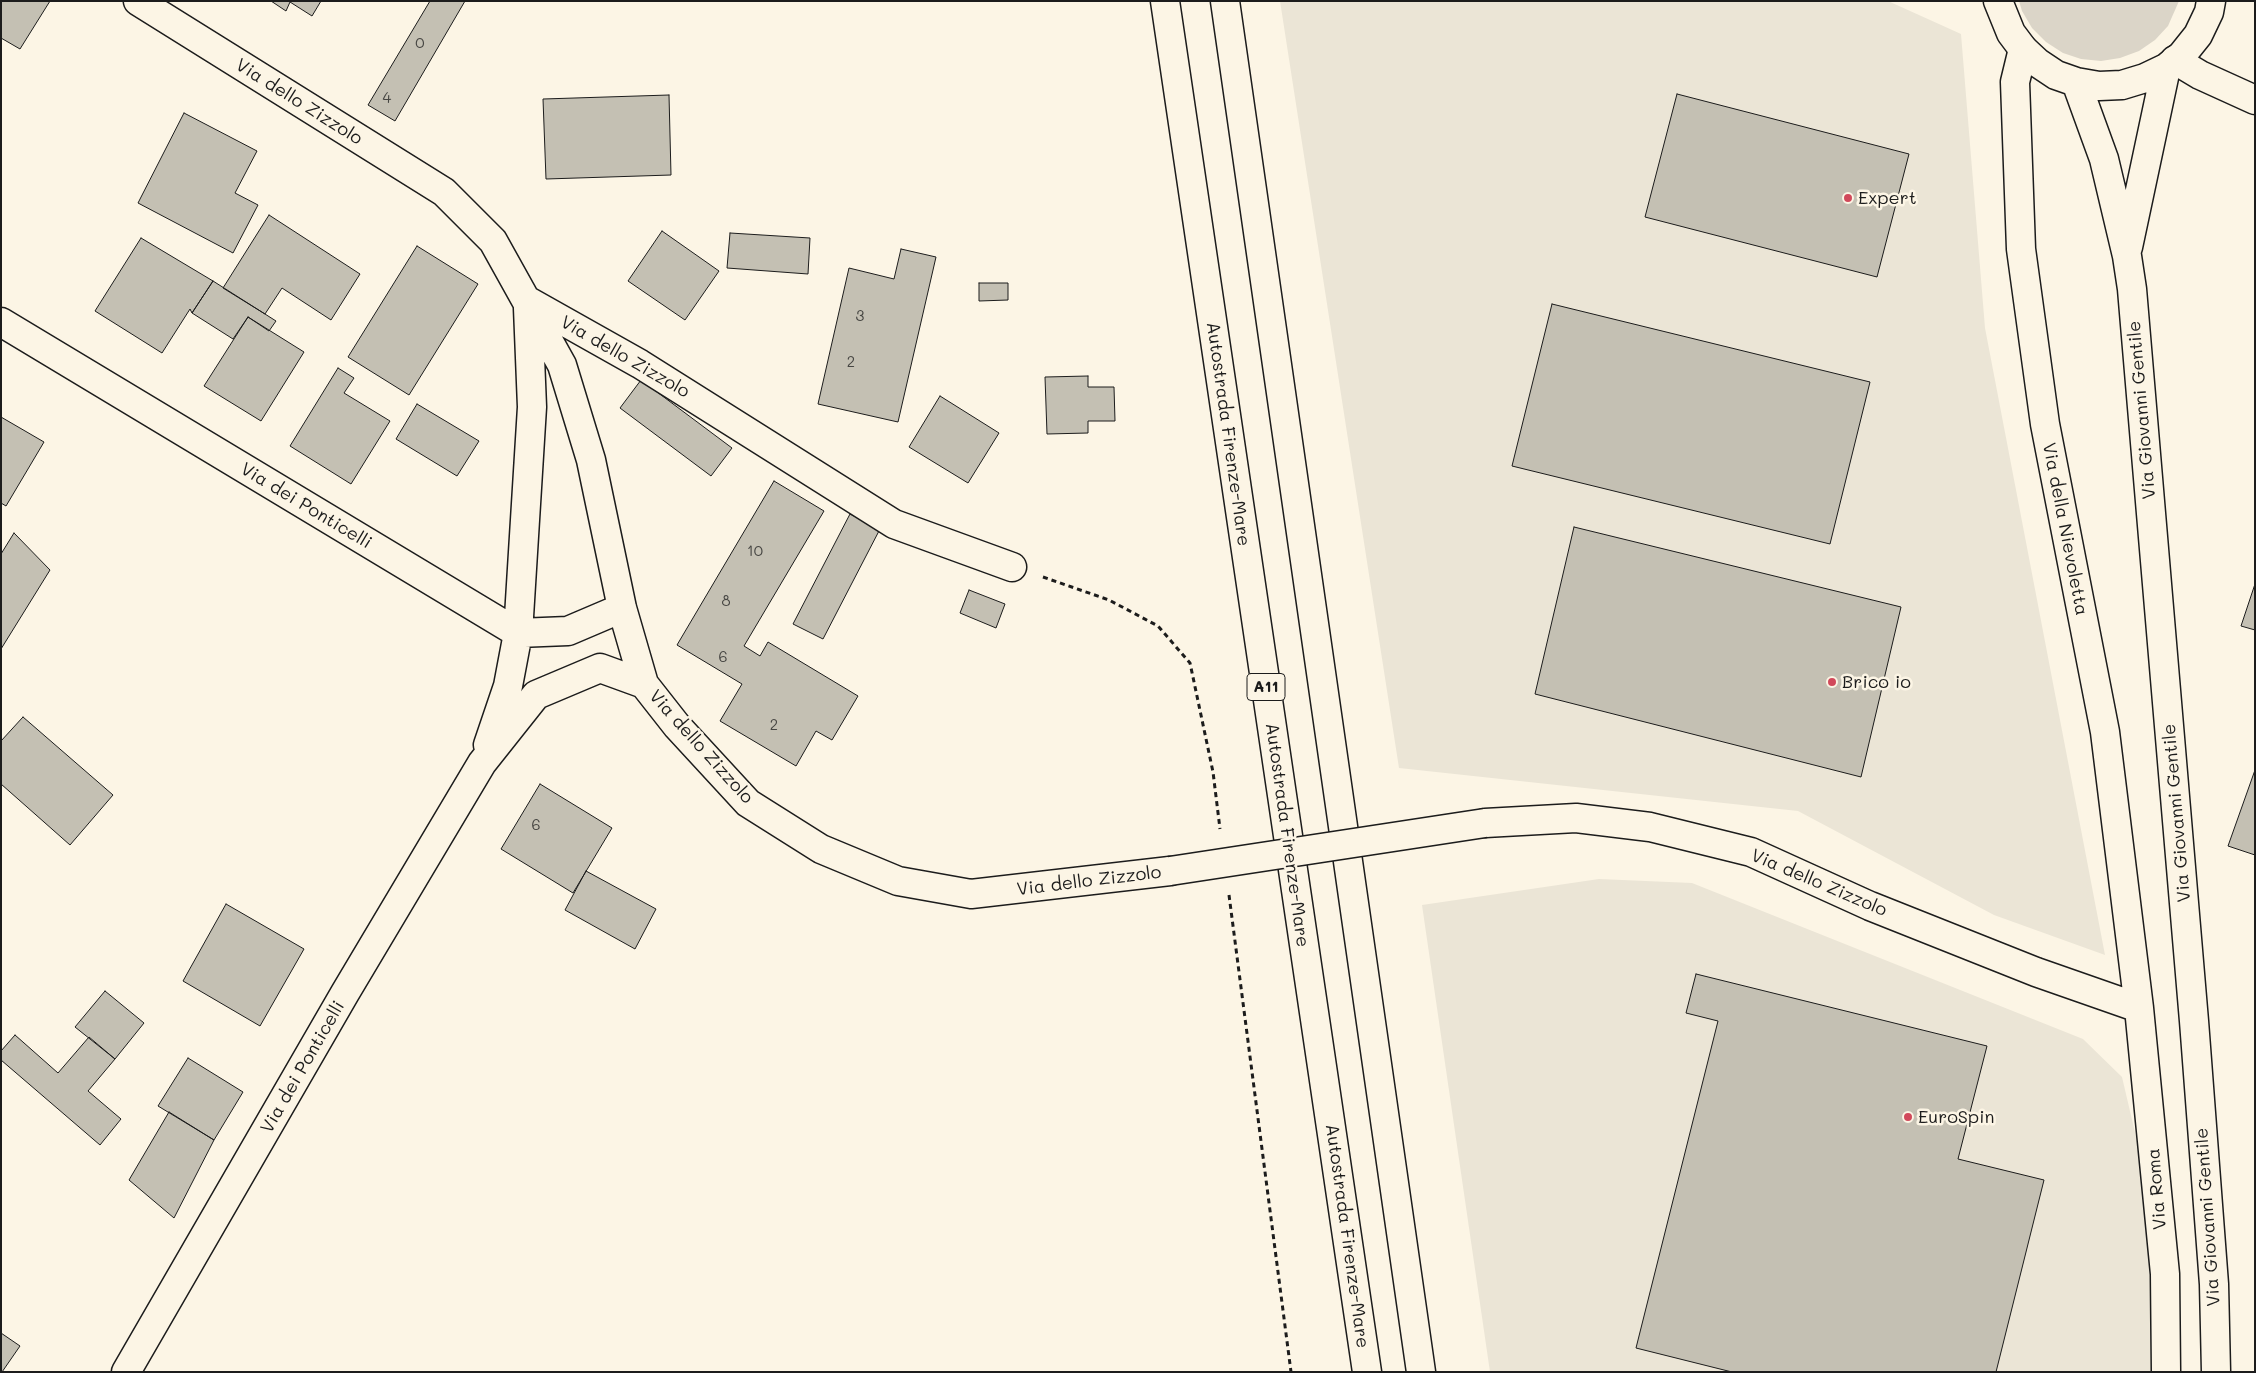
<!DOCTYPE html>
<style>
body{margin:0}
#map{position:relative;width:2256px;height:1373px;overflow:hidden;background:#fcf5e5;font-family:Mali,sans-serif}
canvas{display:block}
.frame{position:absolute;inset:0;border:2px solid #1c1c1c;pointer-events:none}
</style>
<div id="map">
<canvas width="2256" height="1373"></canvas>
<div class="frame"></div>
</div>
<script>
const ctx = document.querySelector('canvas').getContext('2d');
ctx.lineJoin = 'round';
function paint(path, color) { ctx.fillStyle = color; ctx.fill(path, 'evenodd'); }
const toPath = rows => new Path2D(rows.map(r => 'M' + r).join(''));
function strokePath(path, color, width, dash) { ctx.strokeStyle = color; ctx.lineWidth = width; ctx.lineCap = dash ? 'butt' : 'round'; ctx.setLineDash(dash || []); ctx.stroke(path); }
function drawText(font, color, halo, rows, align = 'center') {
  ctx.font = font + ' Mali,sans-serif'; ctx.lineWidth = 5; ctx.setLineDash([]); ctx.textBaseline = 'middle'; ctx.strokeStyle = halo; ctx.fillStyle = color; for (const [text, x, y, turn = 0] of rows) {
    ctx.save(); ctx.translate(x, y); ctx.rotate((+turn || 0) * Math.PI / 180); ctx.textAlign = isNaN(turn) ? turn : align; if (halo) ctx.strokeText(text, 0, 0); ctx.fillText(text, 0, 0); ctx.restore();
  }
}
const built = toPath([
 [1280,1,1888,1,1961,34,1985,328,2105,955,1994,915,1798,811,1399,768],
 [1599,879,1692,883,2083,1039,2122,1077,2140,1154,2148,1221,2153,1372,1490,1372,1422,905]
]);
const green = toPath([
 [2019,1,2179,1,2168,26,2155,40,2139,51,2120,58,2101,61,2081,59,2063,53,2046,42,2032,28,2022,11]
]);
const building = toPath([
 [1,1,50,1,20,49,1,38,1,1],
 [271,1,321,1,312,16,290,2,286,11,271,1],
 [430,1,465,1,395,121,368,105,430,1],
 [1677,94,1909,154,1877,277,1645,217,1677,94],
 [669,95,671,175,546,179,543,99,669,95],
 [184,113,257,151,235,193,258,205,233,253,138,203,184,113],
 [269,215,360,274,331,320,282,288,265,314,223,288,269,215],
 [662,231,719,271,685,320,628,281,662,231],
 [730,233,810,238,808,274,727,268,730,233],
 [141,238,213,281,192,313,190,309,162,353,95,311,141,238],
 [417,246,478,284,409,395,348,357,417,246],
 [901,249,936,257,898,422,818,404,849,268,894,279,901,249],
 [213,281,276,321,269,331,248,317,233,339,192,313,213,281],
 [979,283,1008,283,1008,300,979,301,979,283],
 [1552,304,1870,382,1830,544,1512,466,1552,304],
 [248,317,304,352,261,421,204,386,248,317],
 [338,368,354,378,344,393,390,421,351,484,290,446,338,368],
 [1088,376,1088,387,1114,387,1115,421,1088,421,1088,433,1047,434,1045,377,1088,376],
 [641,380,732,448,711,476,620,408,641,380],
 [940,396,999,433,968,483,909,447,940,396],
 [417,404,479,441,457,476,396,439,417,404],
 [1,417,44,442,6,506,1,503,1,417],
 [774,481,824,511,744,646,760,656,768,642,858,696,832,740,816,731,796,766,720,721,742,684,677,645,774,481],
 [850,514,880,529,823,639,793,624,850,514],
 [1574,527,1901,607,1861,777,1535,694,1574,527],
 [14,533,50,570,1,649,1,554,14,533],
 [2255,584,2255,630,2241,626,2255,584],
 [969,590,1005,604,996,628,960,613,969,590],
 [23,717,113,795,70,845,1,784,1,741,23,717],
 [2255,770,2255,855,2228,846,2255,770],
 [540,784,612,828,573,893,501,849,540,784],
 [586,871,656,909,635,949,565,910,586,871],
 [226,904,304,949,260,1026,183,981,226,904],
 [1696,974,1987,1046,1958,1159,2044,1180,1996,1372,1732,1372,1636,1348,1718,1021,1686,1013,1696,974],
 [105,991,144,1023,115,1059,75,1027,105,991],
 [15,1035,58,1073,89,1037,115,1059,88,1091,121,1119,100,1145,1,1060,1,1051,15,1035],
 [188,1058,243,1092,214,1140,158,1106,188,1058],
 [169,1112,214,1140,174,1218,129,1180,169,1112],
 [1,1333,20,1346,2,1372,1,1372,1,1333]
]);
const path = toPath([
 [1043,577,1109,600,1158,626,1190,663,1213,772,1220,829],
 [1229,895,1291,1372]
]);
const minor = toPath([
 [138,1,444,192,493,241,562,365,591,460,622,608,644,684,677,726,748,803,821,849,898,881,971,894,1170,871],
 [2023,49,2015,82,2021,249,2045,424,2105,732,2139,1008,2165,1274,2166,1372],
 [2175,60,2200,75,2255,100],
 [528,301,640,364,894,524,1012,567],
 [1,322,518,633,568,631,622,608],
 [488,745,508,686,518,633,532,407,528,308],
 [1485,823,1576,818,1650,827,1751,852,1870,906,2036,972,2139,1008],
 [126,1372,345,993,482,763,536,695,600,668,644,684]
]);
const major = toPath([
 [1998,1,2011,33,2023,49,2038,63,2056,75,2076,82,2099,86,2122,85,2145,78,2166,68,2182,55,2198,35,2209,12,2211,1],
 [2076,82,2104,159,2127,256,2132,289,2194,1021,2214,1284,2216,1372],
 [2128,247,2166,68]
]);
const highway = toPath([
 [1165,1,1367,1372],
 [1225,1,1421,1372]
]);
const minorBridge = toPath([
 [1170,871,1485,823]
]);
const markers = [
 [1848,198,5,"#d1495b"],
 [1832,682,5,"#d1495b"],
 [1908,1117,5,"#d1495b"]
];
const numberNames = [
 ["0",420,43],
 ["4",387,98],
 ["3",860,316],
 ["2",851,362],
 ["10",755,551],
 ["8",726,601],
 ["6",723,657],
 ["2",774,725],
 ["6",536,825]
];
const shields = [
 [1266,687,38]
];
const shieldNames = [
 ["A11",1266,687]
];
const streetNames = [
 ["Via dello Zizzolo",299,102,32],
 ["Via dello Zizzolo",625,357,30],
 ["Via Giovanni Gentile",2142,410,-95],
 ["Autostrada Firenze-Mare",1228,434,82],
 ["Via dei Ponticelli",306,506,31],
 ["Via della Nievoletta",2065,529,79],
 ["Via dello Zizzolo",701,747,48],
 ["Via Giovanni Gentile",2177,813,-95],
 ["Autostrada Firenze-Mare",1287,835,82],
 ["Via dello Zizzolo",1089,881,-7],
 ["Via dello Zizzolo",1819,883,23],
 ["Via dei Ponticelli",303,1067,-60],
 ["Via Roma",2157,1189,-95],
 ["Via Giovanni Gentile",2208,1217,-94],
 ["Autostrada Firenze-Mare",1347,1236,82]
];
const poiNames = [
 ["Expert",1858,198],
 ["Brico io",1842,682],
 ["EuroSpin",1918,1117]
];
paint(built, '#ebe5d6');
paint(green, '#dbd5c8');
paint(building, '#c4c0b3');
strokePath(building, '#1c1c1c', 1);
strokePath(minor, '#1c1c1c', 31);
strokePath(major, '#1c1c1c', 31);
strokePath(highway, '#1c1c1c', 31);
strokePath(path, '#1c1c1c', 3, [5, 4]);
strokePath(minor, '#fcf5e5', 28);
strokePath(major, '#fcf5e5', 28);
strokePath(highway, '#fcf5e5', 28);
strokePath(minorBridge, '#1c1c1c', 31, []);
strokePath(minorBridge, '#fcf5e5', 28);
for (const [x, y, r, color] of markers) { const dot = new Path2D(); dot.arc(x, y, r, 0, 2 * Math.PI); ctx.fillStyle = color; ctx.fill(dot); strokePath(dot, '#fcf5e5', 2); }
drawText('15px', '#464542', null, numberNames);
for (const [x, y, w] of shields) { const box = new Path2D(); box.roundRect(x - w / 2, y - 13.5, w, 27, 4); ctx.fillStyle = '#fcf5e5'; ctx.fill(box); strokePath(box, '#1c1c1c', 1); }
drawText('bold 16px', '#1c1c1c', null, shieldNames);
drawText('18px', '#1c1c1c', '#fcf5e5', streetNames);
drawText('18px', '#1c1c1c', '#fcf5e5', poiNames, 'left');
</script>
